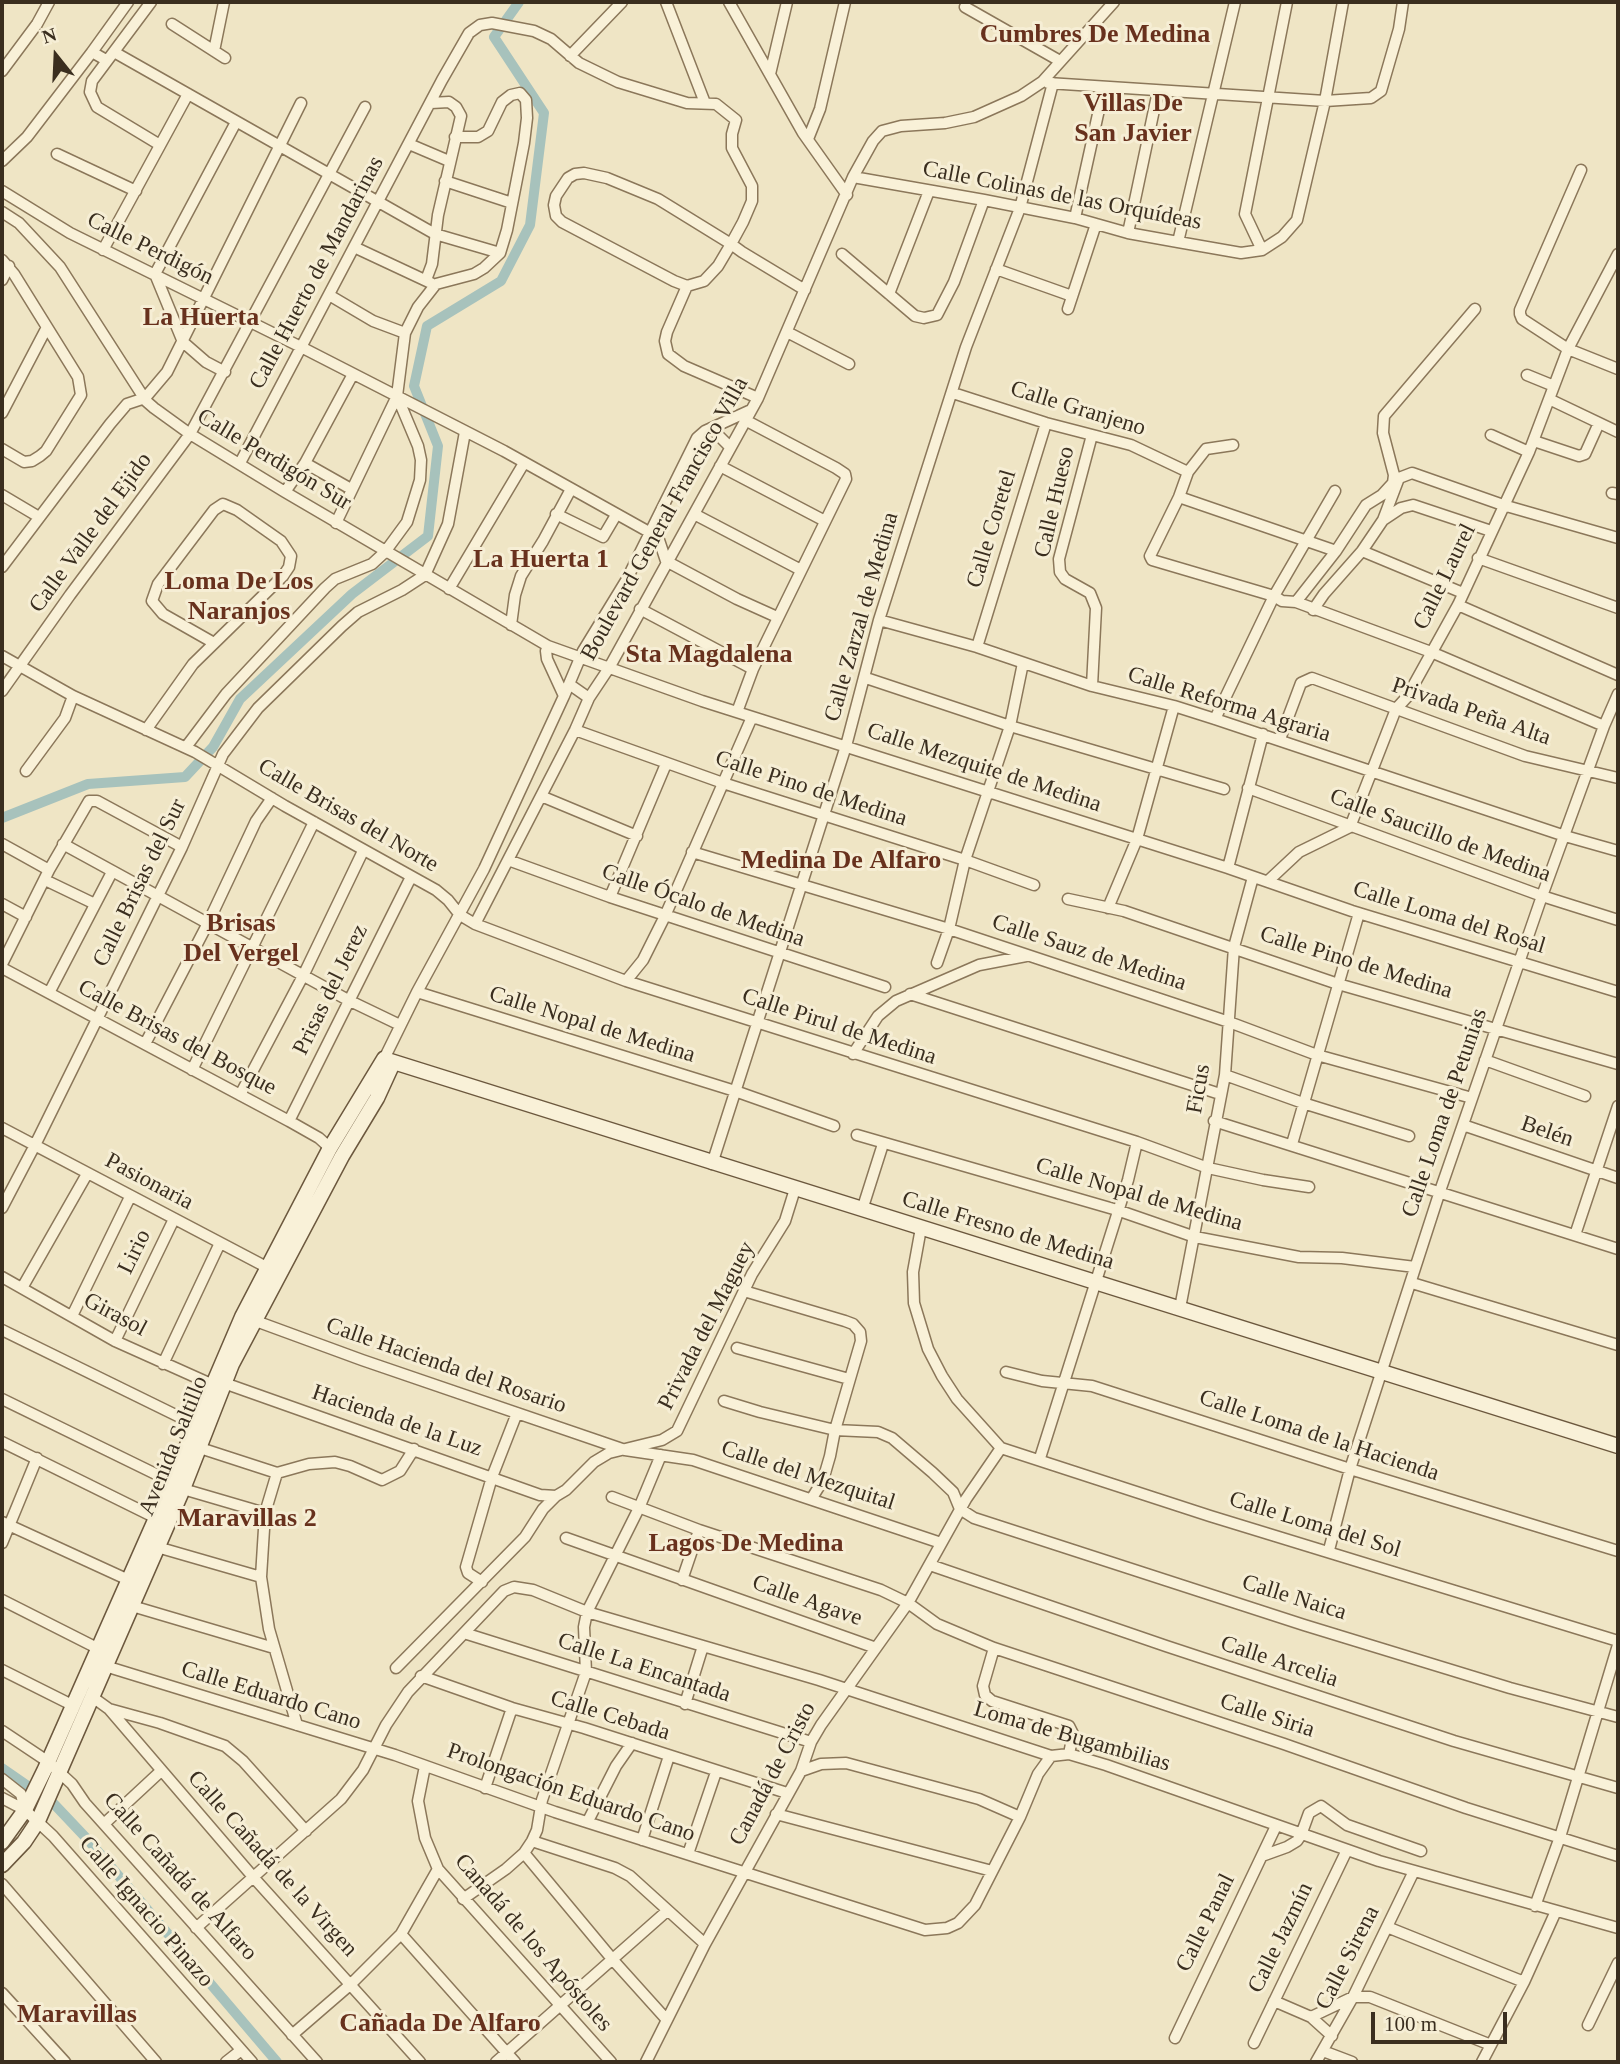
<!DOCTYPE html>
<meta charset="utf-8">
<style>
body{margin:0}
#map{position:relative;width:1620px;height:2064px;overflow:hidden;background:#efe5c5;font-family:"Times New Roman",serif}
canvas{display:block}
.frame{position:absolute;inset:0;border:4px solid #3a2e1f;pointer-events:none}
.north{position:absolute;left:21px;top:21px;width:70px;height:70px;-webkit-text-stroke:5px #f6eed5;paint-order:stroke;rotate:342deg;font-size:19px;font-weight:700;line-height:28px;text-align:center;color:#3a2e1f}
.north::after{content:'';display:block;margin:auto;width:24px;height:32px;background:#3a2e1f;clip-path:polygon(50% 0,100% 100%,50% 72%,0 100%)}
.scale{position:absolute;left:1371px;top:2012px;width:136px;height:32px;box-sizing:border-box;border:4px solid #3a2e1f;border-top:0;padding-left:9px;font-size:21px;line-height:24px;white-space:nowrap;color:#3a2e1f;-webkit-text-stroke:5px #f6eed5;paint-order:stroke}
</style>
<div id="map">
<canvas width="1620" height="2064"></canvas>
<div class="frame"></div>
<div class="north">N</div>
<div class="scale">100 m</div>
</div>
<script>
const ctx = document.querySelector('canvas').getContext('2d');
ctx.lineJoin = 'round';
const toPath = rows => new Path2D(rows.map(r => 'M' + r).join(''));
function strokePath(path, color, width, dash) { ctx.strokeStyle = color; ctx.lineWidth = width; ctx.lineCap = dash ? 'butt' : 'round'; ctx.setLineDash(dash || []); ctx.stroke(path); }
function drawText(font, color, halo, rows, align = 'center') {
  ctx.font = font + ' "Times New Roman",serif'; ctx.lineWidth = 6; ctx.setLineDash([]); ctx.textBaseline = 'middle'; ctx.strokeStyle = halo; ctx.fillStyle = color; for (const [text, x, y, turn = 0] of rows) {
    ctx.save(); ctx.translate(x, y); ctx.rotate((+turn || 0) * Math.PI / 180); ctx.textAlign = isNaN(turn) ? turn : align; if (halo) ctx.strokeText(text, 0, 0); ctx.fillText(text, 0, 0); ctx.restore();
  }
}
const canal = toPath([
 [2,818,88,784,185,777,213,747,240,699,352,594,428,536,438,446,414,386,427,326,501,281,530,225,544,113,494,37,519,2],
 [2,1768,54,1804,89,1841,277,2062]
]);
const street = toPath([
 [151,2,92,81,90,92,97,107,160,145],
 [666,2,705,103],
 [729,2,803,133,847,195],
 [965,7,1060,61],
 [172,24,225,58],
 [214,51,224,2],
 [92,52,128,2],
 [114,52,435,234,500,253],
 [570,56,622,2],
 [2,71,37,24,49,2],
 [770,74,787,2],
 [1048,83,1325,101,1371,98,1381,91,1399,29,1403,2],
 [808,139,820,109,845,2],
 [409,144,449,161],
 [57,154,136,191],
 [2,161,27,137,92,52,106,60],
 [1581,170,1520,310,1520,314,1522,319,1568,349,1618,369],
 [853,177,984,200,1075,218,1128,233,1178,242,1241,253,1262,250,1282,237,1297,220,1325,101,1343,2],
 [445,181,512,203],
 [2,191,70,233,301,347,504,451,649,532,659,540,666,561,737,599,777,617],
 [2,212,19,223,60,267,146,401,154,408,190,434,285,492,548,646,702,701,1228,868,1352,911,1618,992],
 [1075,218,1104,87],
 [1128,233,1158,91],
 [1178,242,1235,2],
 [354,247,431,283],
 [103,250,188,94],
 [1262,250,1245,214,1287,2],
 [842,254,915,316,924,318,937,315,954,282,984,200],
 [2,260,14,274,78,377,81,395,46,451,40,456,32,461,24,462,2,449],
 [996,269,1072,296],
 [2,280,9,266],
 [426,280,432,264,438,215,461,116,456,107,449,102,431,103],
 [687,286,667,332,665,341,668,354,684,366,758,398],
 [889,294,929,191],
 [329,295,373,321,405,333],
 [1068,309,1096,224],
 [787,332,849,364],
 [225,372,206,362,183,342,155,274,236,122],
 [1527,375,1554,386],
 [953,393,1046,423,1131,445,1188,472],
 [1551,400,1618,432],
 [2,413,46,329],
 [711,428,730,447],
 [1491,435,1529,452],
 [1534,441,1579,456,1585,454,1599,423],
 [1233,445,1206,449,1188,472,1179,497,1150,556,1152,560,1274,596,1282,601,1296,602,1336,551,1366,505,1382,495,1393,483,1394,475,1383,433,1384,416,1475,309],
 [240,463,442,80,469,33,480,25,492,23,534,31,551,39,579,63,618,82,687,103,716,104,736,120,732,134,732,148,752,186,752,201,743,222,731,244,718,266,704,281,687,286,674,281,562,222,556,216,554,205,556,196,568,178,575,174,584,173,607,178,658,199,731,244,742,252,805,290],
 [305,463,351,489],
 [720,466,825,521],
 [285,492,305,463,353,374],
 [1612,493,1618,494],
 [2,495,39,517],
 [1179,497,1336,551],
 [556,514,603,537,616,515],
 [694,514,801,570],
 [1383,520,1399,478,1412,473,1503,505,1618,538],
 [336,523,397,396],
 [1362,551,1463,593],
 [1478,558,1618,608],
 [2,567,110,424,127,404,145,398,167,372,301,103],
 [449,589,524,463],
 [1296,602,1431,652,1604,726],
 [1458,605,1618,675],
 [640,609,753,669],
 [1313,610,1324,594,1362,551,1383,520,1401,508,1413,505,1491,531],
 [879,620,977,647,1092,686,1174,706,1215,719,1565,836,1618,851],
 [511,625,515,595,521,576,543,541,571,489],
 [977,647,1046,423],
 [2,656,73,696,195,752,285,806,436,890,448,900,460,915,475,924,626,981,1137,1142,1208,1168,1263,1180,1309,1187],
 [866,678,1010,726,1224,789],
 [569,684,589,698],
 [1092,686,1096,608,1090,593,1065,579,1060,572,1059,559,1092,435],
 [2,691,70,595,190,434,365,107],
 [564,696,583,651,627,579,697,438,705,431,751,410],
 [737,712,753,669,846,479,845,474,836,468,745,420],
 [1215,719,1274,596,1335,491],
 [146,730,193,664,283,576,289,567,291,556,281,541,237,510,223,504,214,510,158,584,152,601,163,614,214,643],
 [575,730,723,783,965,860,1034,885],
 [1280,739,1301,683,1312,678,1525,756,1618,778],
 [186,747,226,694,325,588,335,579,372,564,385,552,407,522,420,480,421,460,418,446,397,396,405,333,418,307,436,284,474,274,484,268,500,253,507,230,524,143,527,118,526,100,520,93,511,95,502,102,488,131,478,137,455,137],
 [26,771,65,718,73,696],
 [1248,788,1542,896,1618,920],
 [541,796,637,836],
 [2,844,49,870],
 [63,844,348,1000,400,1025],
 [692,852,949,929,1229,1022,1317,1055,1472,1098],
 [508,860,610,897,885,987],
 [1228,868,1263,734],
 [45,880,95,904],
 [1268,881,1299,852,1350,827,1396,709,1407,697,1458,605,1529,452,1568,349,1618,254],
 [610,897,666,764],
 [1068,899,1124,911,1338,984,1618,1064],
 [2,904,26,917],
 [1108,908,1137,839,1174,706],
 [475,924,575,730,589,698,609,668,758,398,853,177,873,141,882,131,901,126,945,123,974,117,1021,96,1042,82,1114,2],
 [937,963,949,929,965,860,1010,726,1023,663],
 [2,964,49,870,89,801,97,801,182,847],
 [2,968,289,1121,319,1138,330,1148],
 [626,981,643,960,665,916,752,717],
 [417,992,735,1091,834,1126],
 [49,993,112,872],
 [910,994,1220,1094],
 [145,1044,208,923,256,821,272,798],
 [853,1054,878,1016,896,1001,979,965,1026,956],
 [384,1059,417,992,484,869,564,696,547,659,546,651,548,646],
 [1485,1060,1585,1096],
 [192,1070,314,822],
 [1225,1075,1303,1103,1409,1136],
 [240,1095,304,974,363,851],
 [289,1121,411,877],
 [1214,1121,1618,1249],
 [1463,1125,1618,1178],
 [2,1128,272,1270],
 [857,1135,1117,1210,1195,1237,1299,1257,1342,1258,1415,1267],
 [1292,1144,1359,913],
 [712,1164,846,746,879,620,966,347,1020,208,1053,83],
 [2,1208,35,1145,182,847,223,754,258,708,342,626,358,612,402,590,425,575,448,524,465,432],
 [862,1210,883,1144],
 [921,1228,913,1272,914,1303,928,1349,942,1376,957,1399,1001,1448],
 [1575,1235,1618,1106],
 [2,1277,115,1341,211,1384],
 [1412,1283,1618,1345],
 [22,1288,87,1174],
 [744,1291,845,1321,853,1324,860,1332,861,1341,835,1430,830,1456,823,1480,812,1498],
 [1180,1308,1225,1075,1234,947,1253,877],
 [72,1316,130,1197],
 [253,1320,362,1360,625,1450,693,1460,941,1543],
 [2,1330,196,1425],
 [115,1341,174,1219],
 [737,1348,849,1379],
 [163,1364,220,1243],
 [1006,1372,1042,1381,1092,1386,1350,1469,1618,1551],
 [224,1383,540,1495,556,1496],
 [2,1399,172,1482],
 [724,1401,760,1412,835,1430,878,1432,892,1438,933,1473,953,1492,960,1509,974,1518,1304,1625,1510,1688,1618,1717],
 [2,1442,156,1518],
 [200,1448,277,1473,309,1464,335,1462,350,1466,382,1480,400,1471,414,1449],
 [1001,1448,1210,1516,1618,1641],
 [1040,1458,1128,1180,1137,1142],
 [277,1473,265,1513,261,1577,269,1629,297,1725],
 [183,1489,265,1513],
 [612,1497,699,1530,881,1590,908,1603,937,1624,994,1648,1284,1744,1466,1808,1618,1856],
 [2,1522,133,1582],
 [566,1538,876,1648],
 [2,1543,37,1458],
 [157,1547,261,1577],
 [1329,1550,1350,1469,1440,1191,1542,896,1604,726,1618,694],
 [930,1565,1166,1646,1454,1741,1618,1788],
 [682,1580,699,1530],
 [482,1582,468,1573,466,1567,492,1477,517,1413],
 [2,1600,97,1648],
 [132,1606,274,1648],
 [464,1633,811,1742],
 [994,1648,983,1686,985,1695,992,1701,1069,1726,1073,1734,1069,1754],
 [105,1666,395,1755,555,1812,925,1930,947,1928,958,1923,975,1905,1020,1817,1038,1774,1051,1756],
 [396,1668,525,1537,543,1509,556,1496,566,1490,594,1462,609,1453,662,1440,677,1431,752,1274,785,1221,795,1189],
 [2,1670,72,1705],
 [421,1676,512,1708,584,1728,787,1793],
 [91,1696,109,1709,254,1878,420,2062],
 [685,1704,703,1646],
 [109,1709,160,1723,225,1746,243,1761,306,1831],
 [2,1731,47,1761,72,1784,85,1803,317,2062],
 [425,1766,418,1801,425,1838,438,1869,611,2062],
 [801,1771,821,1764,846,1763,979,1799,1020,1817],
 [2,1779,21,1794,25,1810],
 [485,1788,512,1708],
 [2,1798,25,1810,53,1836,252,2062],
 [776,1814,992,1871],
 [588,1821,616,1766,632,1743],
 [105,1823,161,1771],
 [642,1840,669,1756],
 [532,1841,615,1868,630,1876,705,1944],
 [524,1853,613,1960,667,2020],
 [688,1854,716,1772],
 [1262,1856,1287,1847,1297,1841,1301,1835,1309,1813,1321,1806,1347,1825,1421,1851],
 [2,1884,156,2062],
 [463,1899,506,1869,524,1853,532,1841,537,1830,542,1800,586,1672,584,1627,587,1612,639,1508,661,1455],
 [1535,1906,1560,1837,1618,1645],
 [1387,1927,1524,1982],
 [196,1928,341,1799,363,1770,386,1725,408,1692,504,1591,514,1587,533,1590,587,1612,819,1680,1051,1756,1069,1754,1106,1765,1379,1861,1618,1928],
 [401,1934,515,2062],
 [2,1993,65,2062],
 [1274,2001,1311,2017,1353,1997,1370,1997,1491,2045],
 [1311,2017,1332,2036],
 [1588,2025,1618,1963],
 [292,2035,351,1984,401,1934,438,1869],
 [1175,2038,1276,1826],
 [1254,2043,1347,1850],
 [1323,2051,1352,2062],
 [226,2062,240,2051],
 [496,2062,667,1911],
 [646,2062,705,1944,801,1771,811,1742,821,1725,908,1603,966,1499,1001,1448],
 [1316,2062,1353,1997,1414,1871],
 [1482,2062,1524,1982,1556,1911]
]);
const secondary = toPath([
 [2,1842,25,1810,45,1769,156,1518,242,1317,330,1148,384,1059,1618,1446],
 [2,1865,24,1842,38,1821,183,1489,232,1364,342,1156,377,1098,393,1063]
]);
const streetNames = [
 ["Calle Colinas de las Orquídeas",1062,196,11],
 ["Calle Perdigón",150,249,26],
 ["Calle Huerto de Mandarinas",317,273,-62],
 ["Calle Granjeno",1078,409,17],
 ["Calle Perdigón Sur",274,460,31],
 ["Calle Hueso",1055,502,-77],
 ["Boulevard General Francisco Villa",665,519,-61],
 ["Calle Coretel",992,529,-73],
 ["Calle Valle del Ejido",91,533,-54],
 ["Calle Laurel",1445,577,-64],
 ["Calle Zarzal de Medina",862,617,-74],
 ["Calle Reforma Agraria",1229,705,17],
 ["Privada Peña Alta",1471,712,19],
 ["Calle Mezquite de Medina",984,768,18],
 ["Calle Pino de Medina",811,789,18],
 ["Calle Brisas del Norte",348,816,30],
 ["Calle Saucillo de Medina",1440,836,20],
 ["Calle Brisas del Sur",140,883,-64],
 ["Calle Ócalo de Medina",703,906,19],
 ["Calle Loma del Rosal",1449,918,17],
 ["Calle Sauz de Medina",1089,953,18],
 ["Calle Pino de Medina",1356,963,17],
 ["Prisas del Jerez",331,990,-64],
 ["Calle Nopal de Medina",592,1025,17],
 ["Calle Pirul de Medina",839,1027,18],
 ["Calle Brisas del Bosque",177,1038,28],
 ["Ficus",1199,1089,-80],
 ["Calle Loma de Petunias",1445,1113,-71],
 ["Belén",1547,1132,19],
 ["Pasionaria",149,1182,28],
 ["Calle Nopal de Medina",1139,1195,16],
 ["Calle Fresno de Medina",1008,1231,17],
 ["Lirio",135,1252,-64],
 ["Girasol",115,1315,28],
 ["Privada del Maguey",707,1326,-63],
 ["Calle Hacienda del Rosario",446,1366,19],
 ["Hacienda de la Luz",397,1421,19],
 ["Calle Loma de la Hacienda",1319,1436,18],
 ["Avenida Saltillo",174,1446,-68],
 ["Calle del Mezquital",808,1476,18],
 ["Calle Loma del Sol",1315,1525,17],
 ["Calle Naica",1294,1598,17],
 ["Calle Agave",807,1601,19],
 ["Calle Arcelia",1279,1662,18],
 ["Calle La Encantada",644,1668,18],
 ["Calle Eduardo Cano",271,1696,17],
 ["Calle Cebada",610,1716,17],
 ["Calle Siria",1267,1716,18],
 ["Loma de Bugambilias",1072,1737,16],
 ["Canadá de Cristo",773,1774,-62],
 ["Prolongación Eduardo Cano",571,1793,19],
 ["Calle Cañadá de la Virgen",272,1864,48],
 ["Calle Cañadá de Alfaro",180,1877,48],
 ["Calle Ignacio Pinazo",146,1912,49],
 ["Calle Panal",1206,1923,-64],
 ["Calle Jazmín",1281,1938,-64],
 ["Canadá de los Apóstoles",533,1943,49],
 ["Calle Sirena",1348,1958,-63]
];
const quarterNames = [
 ["Cumbres De Medina",1095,35],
 ["Villas De",1133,104],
 ["San Javier",1133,134],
 ["La Huerta",201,318],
 ["La Huerta 1",541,560],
 ["Loma De Los",239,582],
 ["Naranjos",239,612],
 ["Sta Magdalena",709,655],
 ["Medina De Alfaro",841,861],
 ["Brisas",241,924],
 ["Del Vergel",241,954],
 ["Maravillas 2",247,1519],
 ["Lagos De Medina",746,1544],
 ["Maravillas",77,2015],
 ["Cañada De Alfaro",440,2024]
];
strokePath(canal, '#a7c2bc', 10);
strokePath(street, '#8b775a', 13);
strokePath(secondary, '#6c583e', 17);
strokePath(street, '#f9f1d8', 10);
strokePath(secondary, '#f9f1d8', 14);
drawText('23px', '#3a2e1f', '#f6eed5', streetNames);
drawText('bold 26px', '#68311d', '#f6eed5', quarterNames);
</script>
